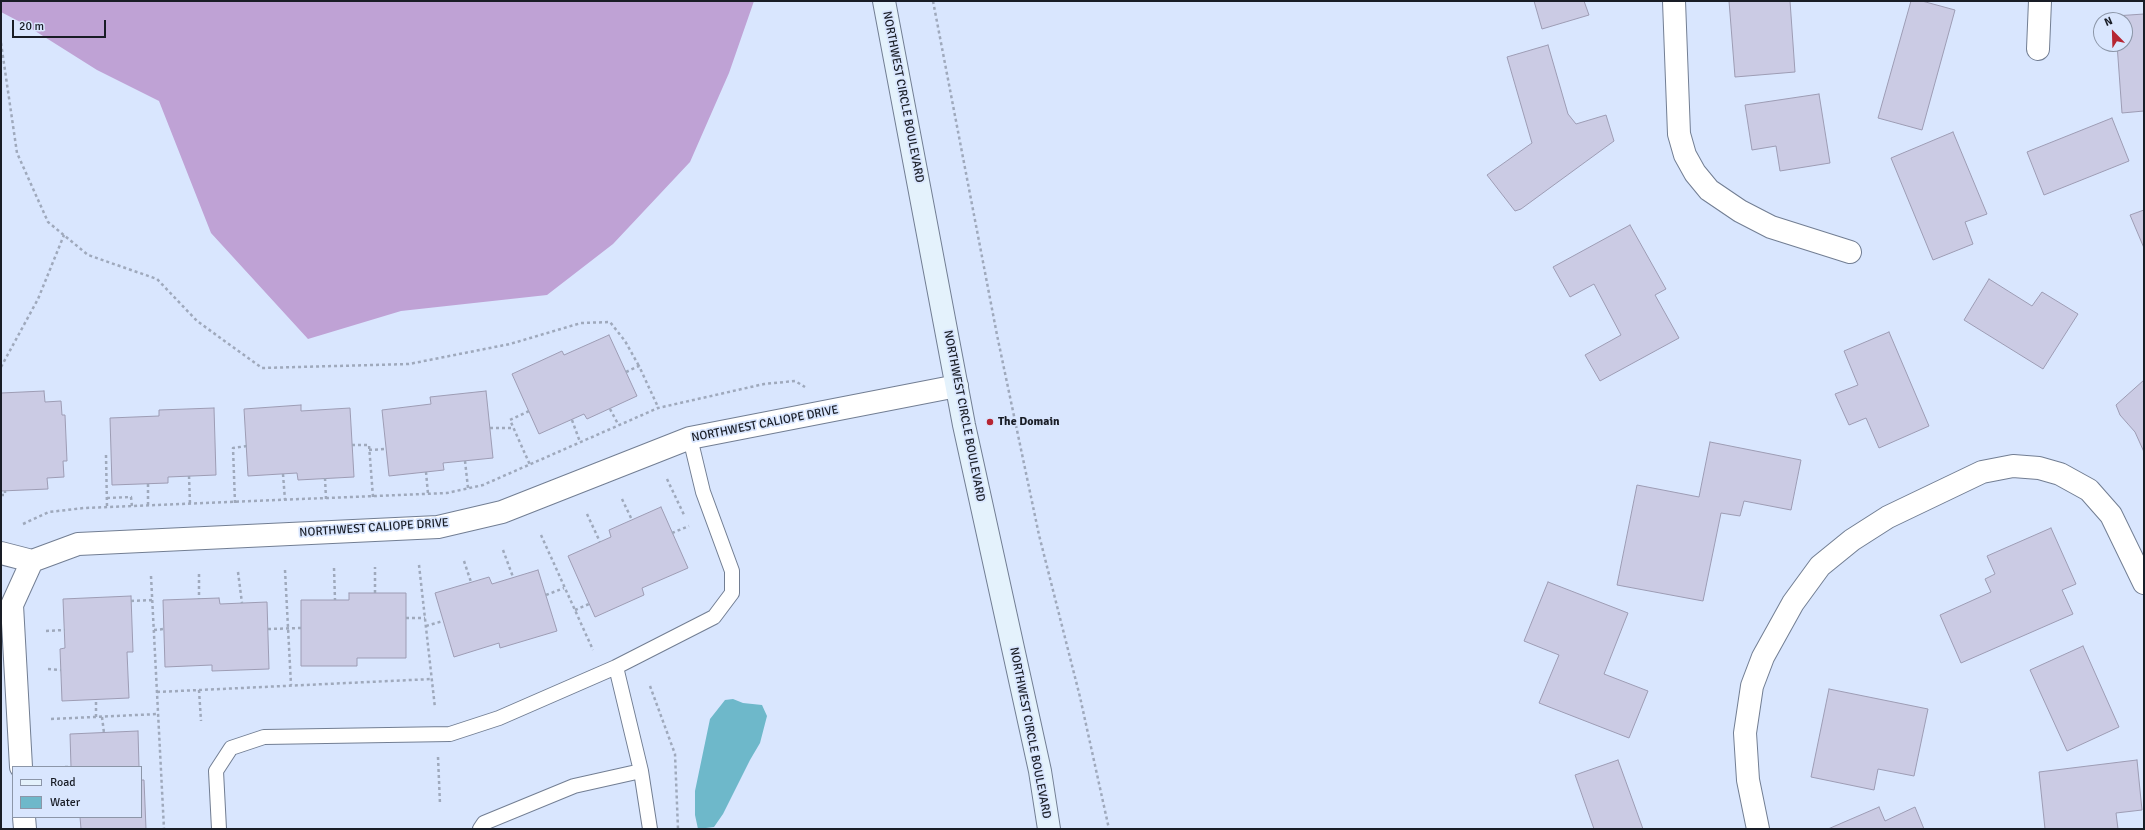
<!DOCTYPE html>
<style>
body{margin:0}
#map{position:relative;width:2145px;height:830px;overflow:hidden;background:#d9e6fe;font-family:Signika,sans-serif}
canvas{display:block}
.frame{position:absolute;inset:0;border:2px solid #191d26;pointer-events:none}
.legend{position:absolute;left:12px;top:766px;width:130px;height:52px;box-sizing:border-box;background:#d9e6fe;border:1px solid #8c96a8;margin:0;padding:5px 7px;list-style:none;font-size:12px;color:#191d26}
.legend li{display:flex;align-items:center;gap:8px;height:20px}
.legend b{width:20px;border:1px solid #8c96a8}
.north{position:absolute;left:2093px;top:12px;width:40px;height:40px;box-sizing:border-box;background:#d9e6fe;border:1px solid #8c96a8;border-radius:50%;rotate:337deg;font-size:11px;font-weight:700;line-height:16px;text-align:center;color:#191d26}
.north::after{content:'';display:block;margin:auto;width:14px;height:18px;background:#b62532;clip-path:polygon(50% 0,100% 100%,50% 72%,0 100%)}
.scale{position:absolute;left:12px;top:20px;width:94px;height:18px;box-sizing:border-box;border:2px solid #191d26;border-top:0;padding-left:5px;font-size:12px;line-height:14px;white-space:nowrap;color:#191d26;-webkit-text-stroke:3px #d9e6fe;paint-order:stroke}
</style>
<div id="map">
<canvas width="2145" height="830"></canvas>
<div class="frame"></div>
<ul class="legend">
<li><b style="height:5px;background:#e4f2fc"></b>Road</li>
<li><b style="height:11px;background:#6eb8ca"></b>Water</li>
</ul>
<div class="north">N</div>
<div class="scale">20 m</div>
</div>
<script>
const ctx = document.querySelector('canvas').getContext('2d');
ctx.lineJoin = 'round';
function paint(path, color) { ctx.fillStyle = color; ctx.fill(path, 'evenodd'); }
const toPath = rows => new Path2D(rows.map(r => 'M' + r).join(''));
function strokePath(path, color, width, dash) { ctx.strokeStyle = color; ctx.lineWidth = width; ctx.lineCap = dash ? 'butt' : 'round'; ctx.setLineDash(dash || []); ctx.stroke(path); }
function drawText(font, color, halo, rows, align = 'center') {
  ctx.font = font + ' Signika,sans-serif'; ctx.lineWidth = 3.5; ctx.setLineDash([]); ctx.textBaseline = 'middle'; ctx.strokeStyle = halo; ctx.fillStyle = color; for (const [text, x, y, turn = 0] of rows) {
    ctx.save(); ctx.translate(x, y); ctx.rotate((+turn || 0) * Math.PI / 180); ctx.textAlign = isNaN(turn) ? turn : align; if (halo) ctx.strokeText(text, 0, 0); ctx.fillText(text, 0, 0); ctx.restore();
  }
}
const forest = toPath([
 [1,1,754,1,729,73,690,162,613,244,547,295,401,311,308,339,211,233,159,101,97,70,24,24,1,12]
]);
const water = toPath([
 [733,699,743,703,762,705,767,716,760,743,750,760,723,814,714,827,698,829,695,815,695,791,710,719,725,700]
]);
const building = toPath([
 [1534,1,1584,1,1589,15,1542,29,1534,1],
 [1729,1,1790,1,1795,72,1735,77,1729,1],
 [1911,1,1922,1,1955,10,1922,130,1878,118,1911,1],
 [2144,14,2144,111,2122,113,2117,44,2125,44,2125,20,2115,20,2115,16,2144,14],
 [1548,45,1568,114,1576,124,1606,115,1614,141,1521,209,1515,211,1487,175,1532,143,1507,57,1548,45],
 [1819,94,1830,163,1780,171,1776,146,1752,150,1745,105,1819,94],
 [2112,118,2129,161,2044,195,2027,152,2112,118],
 [1953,132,1987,214,1965,222,1973,244,1933,260,1891,158,1953,132],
 [2144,210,2144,248,2130,215,2144,210],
 [1630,225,1666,289,1655,295,1679,338,1600,381,1585,355,1621,335,1594,284,1570,297,1553,267,1630,225],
 [1989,279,2032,306,2042,292,2078,314,2043,369,1964,320,1989,279],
 [1889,332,1929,426,1879,448,1866,418,1849,425,1835,394,1858,385,1844,351,1889,332],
 [609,335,637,396,587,419,584,414,539,434,512,374,562,351,564,355,609,335],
 [2144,380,2144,452,2135,432,2120,415,2116,405,2144,380],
 [44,391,45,402,61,401,62,415,65,415,67,461,63,461,64,477,47,478,48,489,1,491,1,393,44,391],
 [486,391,493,458,443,463,444,470,389,476,382,410,431,404,430,397,486,391],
 [301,405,301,411,350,408,354,477,298,480,297,473,248,476,244,409,301,405],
 [214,408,216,475,168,477,168,483,112,485,110,418,159,416,159,410,214,408],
 [1710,442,1801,460,1791,510,1744,501,1740,516,1721,513,1703,601,1617,585,1637,485,1699,497,1710,442],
 [661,507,688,568,642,588,644,595,595,617,568,556,611,537,609,530,661,507],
 [2051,528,2076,584,2062,590,2073,614,1961,663,1940,615,1991,592,1985,579,1995,574,1987,556,2051,528],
 [538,570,557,631,500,648,499,643,454,657,435,593,489,577,492,584,538,570],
 [1548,582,1628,613,1604,674,1648,691,1629,738,1539,703,1559,655,1524,641,1548,582],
 [349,593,406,593,406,658,357,658,357,666,301,666,301,600,349,600,349,593],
 [131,596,133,652,127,652,129,698,62,701,60,649,65,648,63,599,131,596],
 [219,598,220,604,267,602,269,669,212,671,212,665,165,667,163,600,219,598],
 [2083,646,2119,727,2067,751,2030,670,2083,646],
 [1829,689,1928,709,1914,776,1878,769,1874,790,1811,777,1829,689],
 [138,731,139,767,71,767,70,734,138,731],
 [1618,760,1643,829,1594,829,1575,775,1618,760],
 [2137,760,2142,810,2116,813,2118,829,2045,829,2039,772,2137,760],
 [141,780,144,780,146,829,81,829,80,817,141,817,141,780],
 [1879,807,1885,821,1915,807,1924,829,1828,829,1879,807]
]);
const path = toPath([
 [933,1,997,335,1039,535,1080,697,1109,829],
 [1,43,17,153,48,222,88,255,157,279,197,321,262,368,409,364,510,344,581,323,610,322,625,341,639,366],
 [1,367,38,299,64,235],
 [626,372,639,366,658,407],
 [610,409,618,424],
 [529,411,510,420,530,465],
 [572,420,580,442],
 [490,428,514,428],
 [352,445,369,445,373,497],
 [369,450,386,449],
 [106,455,107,507],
 [465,461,468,488],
 [426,472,428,494],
 [283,474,285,500],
 [189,476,190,504],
 [325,478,326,499],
 [667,479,685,517],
 [148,484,148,507],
 [1,495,5,495,5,491],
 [107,498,131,497,132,507],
 [622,499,632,520],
 [235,503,233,448,247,446],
 [587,514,600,542],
 [23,524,49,512,84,508,447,493,483,485,658,408,764,384,795,381,805,387],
 [672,533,689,526],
 [541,535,593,650],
 [503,550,513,577],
 [464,561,471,582],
 [419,565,435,708],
 [334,568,335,600],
 [285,570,291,685],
 [238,572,242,603],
 [199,574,199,599],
 [151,576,164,829],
 [375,593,375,567],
 [546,595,564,588],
 [131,601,152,600],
 [575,610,589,604],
 [406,618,425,618],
 [426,626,443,621],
 [268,629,301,628],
 [154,630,164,629],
 [46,631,65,630],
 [48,669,61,670],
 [650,686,675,754,678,829],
 [199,690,201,721],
 [157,692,432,679],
 [96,717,96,700],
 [102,717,104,733],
 [51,719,158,714],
 [438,757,440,804],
 [65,767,71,767]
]);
const service = toPath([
 [616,667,714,617,732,593,732,571,703,492,690,438],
 [219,829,216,771,231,748,264,737,450,734,499,718,616,667,641,771,650,829],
 [480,829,484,823,574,786,641,771]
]);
const minor = toPath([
 [1674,1,1679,134,1685,155,1695,173,1709,190,1740,211,1771,227,1850,252],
 [2038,49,2040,1],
 [1,553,32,561],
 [21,767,12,605,32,561,78,544,438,527,502,512,690,438,957,386],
 [24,817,25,829],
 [1758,829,1748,780,1745,733,1752,686,1763,657,1793,603,1820,566,1852,540,1888,517,1982,472,2013,466,2039,468,2060,474,2089,490,2111,515,2144,583]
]);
const secondary = toPath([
 [884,1,964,425,1040,771,1049,829]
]);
const markers = [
 [990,422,4,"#b62532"]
];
const streetNames = [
 ["NORTHWEST CIRCLE BOULEVARD",903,97,79],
 ["NORTHWEST CIRCLE BOULEVARD",964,416,79],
 ["NORTHWEST CALIOPE DRIVE",765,424,-11],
 ["NORTHWEST CALIOPE DRIVE",374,528,-4],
 ["NORTHWEST CIRCLE BOULEVARD",1030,733,79]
];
const poiNames = [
 ["The Domain",998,422]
];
paint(forest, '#bfa2d5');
paint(water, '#6eb8ca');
paint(building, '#cbcbe4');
strokePath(building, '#9d9cb4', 1);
strokePath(service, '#727e93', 16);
strokePath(minor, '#727e93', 24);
strokePath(secondary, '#727e93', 24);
strokePath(path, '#9fa9bc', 2.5, [3, 3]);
strokePath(service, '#fff', 14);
strokePath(minor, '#fff', 22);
strokePath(secondary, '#e4f2fc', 22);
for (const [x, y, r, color] of markers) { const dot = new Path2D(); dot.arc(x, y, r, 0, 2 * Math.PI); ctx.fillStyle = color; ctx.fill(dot); strokePath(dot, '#d9e6fe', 1.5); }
drawText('12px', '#191d26', '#d9e6fe', streetNames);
drawText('bold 12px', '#191d26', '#d9e6fe', poiNames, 'left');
</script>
